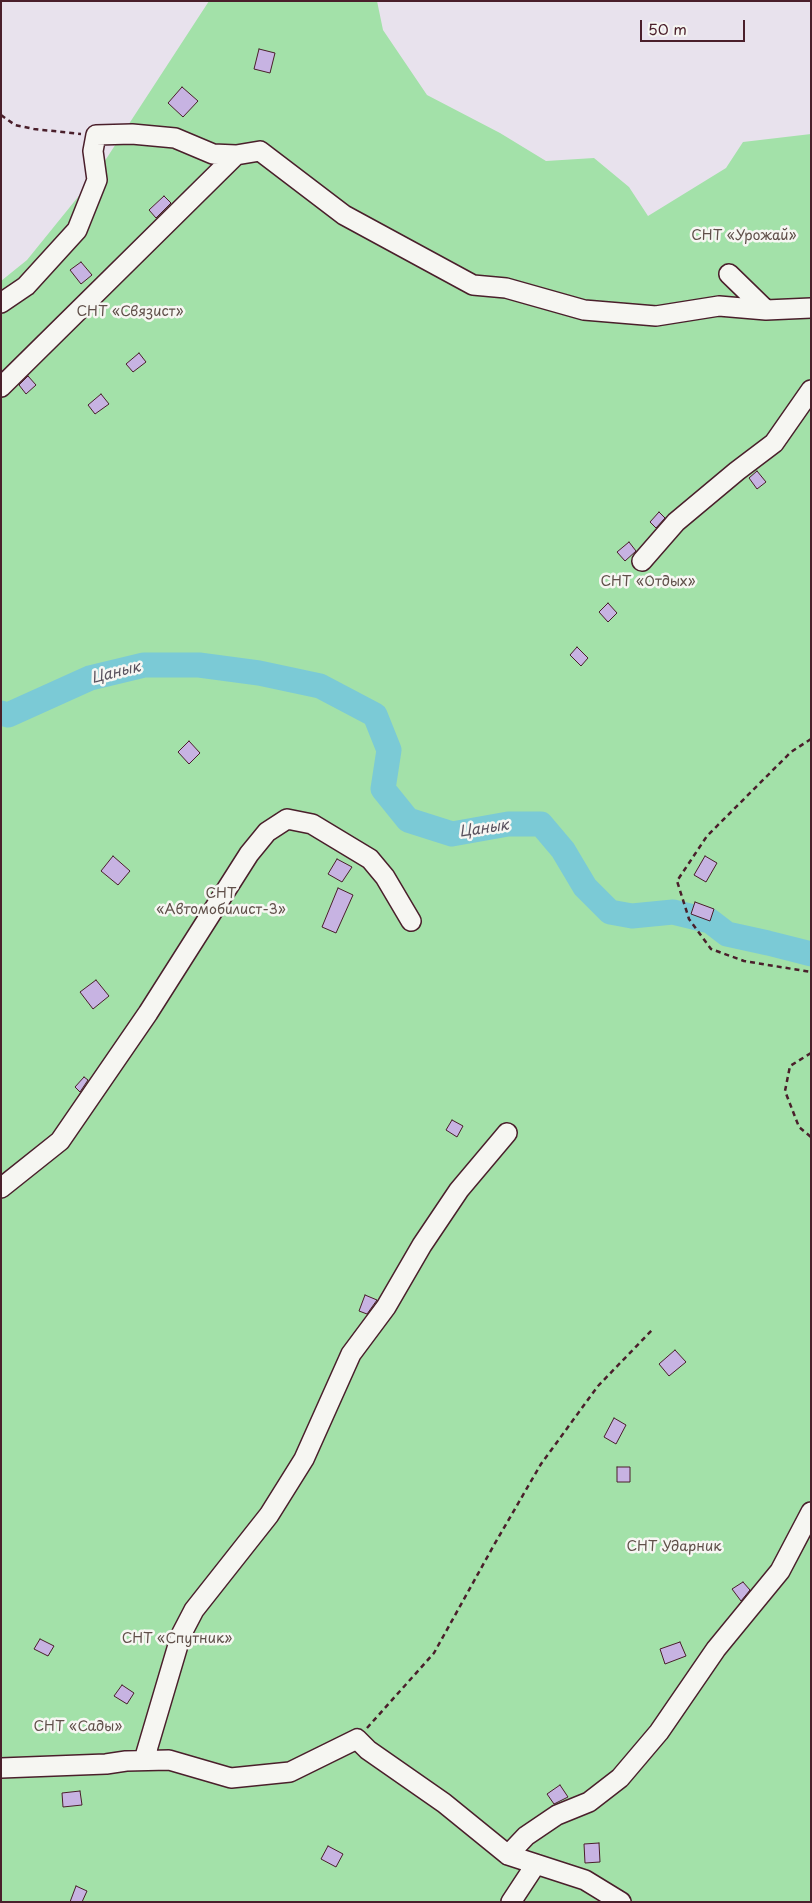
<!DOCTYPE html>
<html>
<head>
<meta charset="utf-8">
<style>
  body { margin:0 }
  #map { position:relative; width:812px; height:1903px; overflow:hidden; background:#e8e2ed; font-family:"Playpen Sans",sans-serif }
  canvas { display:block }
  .frame { position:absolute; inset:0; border:2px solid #4a1f2b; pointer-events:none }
  .scale { position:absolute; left:640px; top:20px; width:105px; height:22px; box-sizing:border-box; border:2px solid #4a1f2b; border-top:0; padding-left:6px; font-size:15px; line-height:18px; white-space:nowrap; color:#4a1f2b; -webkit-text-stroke:4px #f6f6f2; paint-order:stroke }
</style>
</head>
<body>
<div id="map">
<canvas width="812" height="1903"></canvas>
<div class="frame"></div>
<div class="scale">50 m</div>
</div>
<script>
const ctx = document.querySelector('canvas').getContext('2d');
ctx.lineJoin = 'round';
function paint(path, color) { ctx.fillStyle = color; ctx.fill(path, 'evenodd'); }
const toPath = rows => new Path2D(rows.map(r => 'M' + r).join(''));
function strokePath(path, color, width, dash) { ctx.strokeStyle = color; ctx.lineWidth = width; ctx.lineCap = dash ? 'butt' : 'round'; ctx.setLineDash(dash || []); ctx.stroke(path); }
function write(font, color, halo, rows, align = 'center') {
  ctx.font = font + ' "Playpen Sans",sans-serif'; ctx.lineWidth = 5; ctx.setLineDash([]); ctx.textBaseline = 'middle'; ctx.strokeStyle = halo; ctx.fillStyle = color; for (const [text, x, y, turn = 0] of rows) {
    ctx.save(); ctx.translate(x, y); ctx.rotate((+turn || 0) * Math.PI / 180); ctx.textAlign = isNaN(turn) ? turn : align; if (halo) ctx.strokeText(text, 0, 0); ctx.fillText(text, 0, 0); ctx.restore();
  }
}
const green = toPath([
  [209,1,377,1,383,30,427,95,500,133,546,161,594,158,629,187,648,216,726,168,743,142,811,134,811,1902,1,1902,1,281,27,260,95,176]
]);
const river = toPath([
  [1,713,8,715,90,678,144,665,199,665,259,673,320,686,375,715,389,750,383,789,408,820,452,834,508,824,541,824,563,850,585,887,610,912,632,916,673,912,710,921,727,934,768,943,811,954]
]);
const building = toPath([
  [259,49,275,53,270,73,254,69,259,49],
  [182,87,198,101,183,117,168,103,182,87],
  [164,196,171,203,156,218,149,210,164,196],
  [81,262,92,275,81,284,70,270,81,262],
  [139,353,146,362,133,372,126,364,139,353],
  [28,376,36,385,26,394,19,385,28,376],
  [101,394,109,404,95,414,88,405,101,394],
  [757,471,766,482,757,489,749,478,757,471],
  [659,512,665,518,656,528,650,522,659,512],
  [629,542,636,551,625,561,617,552,629,542],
  [608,603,617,613,608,622,599,612,608,603],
  [577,647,588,658,581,666,570,655,577,647],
  [189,741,200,753,189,764,178,752,189,741],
  [113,856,130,871,118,885,101,871,113,856],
  [705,856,717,863,706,882,694,875,705,856],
  [337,859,352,867,342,882,328,874,337,859],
  [338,888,353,895,336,933,322,927,338,888],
  [695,902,714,909,710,921,691,914,695,902],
  [96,980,109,996,93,1009,80,992,96,980],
  [84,1077,88,1080,80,1092,75,1087,84,1077],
  [452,1120,463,1126,457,1137,446,1130,452,1120],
  [365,1295,377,1300,367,1314,359,1311,365,1295],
  [675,1350,686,1362,669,1376,659,1364,675,1350],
  [614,1418,626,1425,616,1444,604,1437,614,1418],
  [617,1467,630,1467,630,1482,617,1482,617,1467],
  [743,1582,750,1590,741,1601,732,1589,743,1582],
  [40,1639,54,1646,48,1656,34,1649,40,1639],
  [680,1642,686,1656,665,1664,660,1649,680,1642],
  [122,1685,134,1693,127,1704,114,1696,122,1685],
  [560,1785,568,1797,554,1804,547,1794,560,1785],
  [80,1791,82,1805,63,1807,62,1793,80,1791],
  [599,1843,600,1862,585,1863,584,1844,599,1843],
  [328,1846,343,1854,336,1867,321,1859,328,1846],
  [76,1886,87,1891,82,1902,70,1902,76,1886]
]);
const path = toPath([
  [1,115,15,125,34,129,81,134],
  [811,739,791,752,707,836,677,881,689,919,711,949,744,961,811,972],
  [811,1053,790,1066,785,1091,799,1127,811,1137],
  [367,1728,434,1653,494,1545,541,1464,598,1386,653,1329]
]);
const minor = toPath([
  [729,274,766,310,811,308],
  [1,303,26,286,77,230,97,180,93,151,96,135,132,134,175,138,213,154,236,155,260,151,344,215,473,285,506,288,584,310,656,316,719,306,766,310],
  [1,387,236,155],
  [642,561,676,522,737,471,774,443,811,390],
  [1,1188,60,1141,148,1013,249,854,267,832,287,819,312,824,370,859,385,877,411,921],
  [144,1760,181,1635,194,1610,269,1515,304,1459,351,1354,386,1307,422,1245,459,1190,507,1133],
  [1,1768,106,1764,126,1761,169,1760,231,1778,290,1772,357,1739,368,1750,444,1803,508,1855,585,1880,621,1902],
  [508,1855,526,1836,557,1815,589,1802,620,1778,659,1732,716,1649,780,1571,811,1512],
  [511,1902,536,1864]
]);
const parkNames = [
  ["СНТ «Урожай»",744,236],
  ["СНТ «Связист»",130,312],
  ["СНТ «Отдых»",648,582],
  ["СНТ",221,894],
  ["«Автомобилист-3»",221,910],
  ["СНТ Ударник",674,1547],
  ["СНТ «Спутник»",177,1639],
  ["СНТ «Сады»",78,1727]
];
const waterNames = [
  ["Цанык",116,673,-14],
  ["Цанык",484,829,-8]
];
paint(green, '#a3e1a9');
strokePath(river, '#7bcad6', 25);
paint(building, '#c7b3e2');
strokePath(building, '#4a1f2b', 1);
strokePath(minor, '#4a1f2b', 22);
strokePath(path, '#4a1f2b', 2.5, [5, 4]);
strokePath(minor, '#f6f6f2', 19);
write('14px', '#60504a', '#f6f6f2', parkNames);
write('italic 15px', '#59525e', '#f6f6f2', waterNames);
</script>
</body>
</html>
